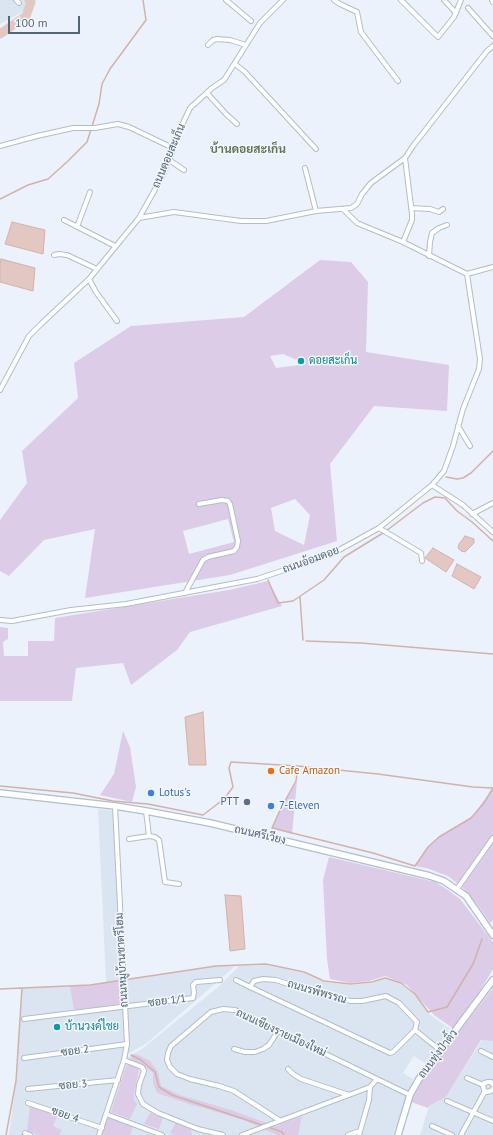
<!DOCTYPE html>
<html>
<head>
<meta charset="utf-8">
<style>
  body { margin:0 }
  #map { position:relative; width:493px; height:1135px; overflow:hidden; background:#ecf2fb; font-family:"PT Sans",sans-serif }
  canvas { display:block }
  .scale { position:absolute; left:8px; top:16px; width:72px; height:18px; box-sizing:border-box; border:2px solid #516773; border-top:0; padding-left:5px; font-size:12px; line-height:14px; white-space:nowrap; color:#516773; -webkit-text-stroke:3px #f3f7fd; paint-order:stroke }
</style>
</head>
<body>
<div id="map">
<canvas width="493" height="1135"></canvas>
<div class="scale">100 m</div>
</div>
<script>
const ctx = document.querySelector('canvas').getContext('2d');
ctx.lineJoin = 'round';
function paint(path, color) { ctx.fillStyle = color; ctx.fill(path, 'evenodd'); }
const toPath = rows => new Path2D(rows.map(r => 'M' + r).join(''));
function strokePath(path, color, width, dash) { ctx.strokeStyle = color; ctx.lineWidth = width; ctx.lineCap = dash ? 'butt' : 'round'; ctx.setLineDash(dash || []); ctx.stroke(path); }
function write(font, color, halo, rows, align = 'center') {
  ctx.font = font + ' "PT Sans",Sarabun,sans-serif'; ctx.lineWidth = 3; ctx.setLineDash([]); ctx.textBaseline = 'middle'; ctx.strokeStyle = halo; ctx.fillStyle = color; for (const [text, x, y, turn = 0] of rows) {
    ctx.save(); ctx.translate(x, y); ctx.rotate((+turn || 0) * Math.PI / 180); ctx.textAlign = isNaN(turn) ? turn : align; if (halo) ctx.strokeText(text, 0, 0); ctx.fillText(text, 0, 0); ctx.restore();
  }
}
const residential = toPath([
  [0,0,26,0,29,8,0,24],
  [98,809,116,811,123,980,216,966,233,965,233,968,147,1043,128,1054,128,1057,142,1049,218,987,239,966,266,965,304,973,324,982,350,985,373,983,385,979,401,984,415,995,428,1013,450,1029,425,1063,414,1056,403,1073,413,1079,393,1135,9,1135,16,1081,22,988,90,985,106,982],
  [482,1040,493,1041,493,1135,420,1135,429,1106,446,1097]
]);
const green = toPath([
  [320,260,351,262,368,282,366,352,449,365,447,411,374,406,330,464,337,541,230,575,85,598,95,529,44,540,9,576,0,571,0,520,27,483,22,451,78,398,74,363,131,326,244,317],
  [283,354,307,364,276,368,270,356],
  [295,499,310,515,304,545,275,531,271,508],
  [228,519,234,542,189,554,183,531],
  [268,581,282,606,190,632,177,650,131,685,123,663,76,668,72,701,0,701,0,627,8,628,8,639,3,642,4,656,28,656,28,641,54,641,55,618,229,590],
  [123,731,130,747,136,787,132,802,100,795,114,774],
  [297,781,292,834,272,828,281,807],
  [493,788,493,834,458,884,448,876,426,868,415,866,428,847,439,837,471,818],
  [493,843,493,920,490,923,479,907,462,887],
  [329,857,435,882,448,890,460,899,493,942,493,969,468,1011,454,1029,434,1015,407,985,385,976,369,981,350,983,330,979,327,959,323,880],
  [121,980,122,1004,121,1006,74,1010,70,986,90,985],
  [493,988,493,1041,481,1040,446,1097,429,1106,428,1108,411,1102,425,1076],
  [133,1054,138,1055,150,1061,158,1072,161,1086,180,1095,231,1110,275,1126,302,1116,298,1135,277,1135,246,1121,204,1108,192,1105,157,1093,153,1083,153,1073,145,1067,130,1060],
  [128,1065,137,1067,139,1069,134,1093,134,1100,137,1104,130,1119,111,1112,126,1066],
  [30,1105,57,1116,53,1126,61,1130,60,1135,39,1135,27,1131],
  [150,1113,163,1117,159,1129,144,1124],
  [107,1116,133,1126,130,1135,100,1135],
  [176,1122,191,1129,192,1135,175,1135,170,1133]
]);
const water = toPath([
  [12,222,45,230,43,254,5,244,12,222],
  [1,259,35,268,33,291,0,282,0,264,1,259],
  [465,536,474,539,474,543,465,552,461,551,458,548,459,544,465,536],
  [433,548,454,560,446,572,425,558,433,548],
  [457,564,481,577,474,589,452,576,457,564],
  [203,712,206,765,189,765,185,717,203,712],
  [225,895,241,896,245,949,230,951,225,895]
]);
const stream = toPath([
  [0,199,28,185,48,179,68,161,87,142,99,104,102,84,110,69,146,20,143,0],
  [446,477,457,479,463,478,471,473,493,451],
  [386,531,423,503,435,497,445,498,457,511,472,522,493,541],
  [268,580,278,603,293,601,324,580,344,557,383,533],
  [300,597,303,640],
  [306,641,361,643,493,654],
  [0,786,73,793,113,801,148,804,203,815,224,799,233,787,229,768,231,762,298,766],
  [493,788,473,787,378,774,298,766,296,781,281,808,272,828,373,853,415,866,428,847,439,837,471,818,484,803,493,788],
  [22,988,90,985,216,966,266,964,304,972,324,981,350,984,372,982,385,978,401,983,415,994,428,1012,447,1007,473,964,482,939],
  [0,989,22,988,16,1081,6,1135],
  [131,1055,141,1060,155,1072,159,1087,172,1095,265,1126],
  [268,1127,282,1132,284,1135]
]);
const river = toPath([
  [0,34,26,16,31,2,29,0]
]);
const street = toPath([
  [16,0,19,3],
  [226,0,251,21],
  [334,0,340,4,357,12,361,32,398,81],
  [401,0,438,37,454,17,461,0],
  [444,0,456,13],
  [492,0,493,2],
  [468,8,493,36],
  [208,45,213,40,217,39,230,40,246,45],
  [235,64,245,72,316,149],
  [207,93,226,114,237,124],
  [0,146,37,136,73,128,95,128,118,124,129,127,173,148],
  [169,160,184,170],
  [305,168,316,211],
  [411,208,430,209,439,212,443,209],
  [343,209,357,223,403,242,467,274],
  [139,218,174,212,241,221,266,221,316,211,351,208,357,204,362,194,371,183,405,158,413,146,487,51,493,46],
  [64,220,115,246],
  [77,227,90,192],
  [403,242,412,220,412,214,405,158],
  [54,255,59,254,67,255,97,269],
  [429,256,430,242,432,233,439,228,447,225],
  [467,274,493,267],
  [89,279,96,292,117,321],
  [0,390,29,336,41,324,89,279,139,218,162,177,172,153,174,142,190,108,212,88,224,80,260,23,283,0],
  [458,426,470,446],
  [432,485,463,505,493,532],
  [472,514,493,503],
  [379,528,421,553,422,561],
  [185,593,203,560,208,557,234,551,237,547,238,541,230,504,228,501,222,500,199,504],
  [0,620,12,621,71,610,126,604,257,579,330,555,379,528,432,485,444,471,453,446,463,409,479,369,480,359,467,274],
  [146,811,149,836],
  [129,839,149,836,155,837,159,840,165,882,179,884],
  [457,889,493,838],
  [236,980,250,987,390,1053,393,1052,415,1030,417,1022,399,1003,386,996,362,1001,351,1001,319,994,276,980,263,979,254,981,250,987],
  [24,1019,193,998,194,993,193,985,196,982,220,980],
  [415,1030,441,1051],
  [234,1049,245,1052,255,1052,263,1049,269,1045,278,1031],
  [481,1051,493,1057],
  [24,1058,127,1044],
  [124,1060,142,1067,144,1071,139,1085,138,1094,143,1104,158,1113,198,1129,223,1135],
  [288,1069,293,1074,301,1079,349,1095],
  [467,1078,483,1085],
  [493,1085,491,1082,488,1082,484,1083,483,1086,484,1090,487,1092,491,1091,493,1089],
  [28,1089,118,1080],
  [447,1101,493,1121],
  [28,1103,102,1128],
  [106,1114,162,1135],
  [279,1120,234,1091,219,1086,190,1079,177,1074,170,1067,167,1060,168,1053,171,1046,211,1012,223,1009,235,1010,410,1095],
  [432,1126,452,1135],
  [25,1133,30,1135],
  [99,1135,124,1060,127,1044,115,806],
  [242,1135,370,1087,377,1079],
  [348,1135,360,1131],
  [359,1135,369,1100,370,1087],
  [461,1135,485,1091]
]);
const secondary = toPath([
  [0,793,115,806,146,811,210,823,430,876,444,881,466,896,493,935],
  [398,1135,410,1095,419,1079,493,980]
]);
const markers = [
  [301,361,4,"#0f9aa8"],
  [271,771,4,"#e8710a"],
  [151,793,4,"#3f7fe0"],
  [247,802,4,"#5c6f8a"],
  [271,806,4,"#3f7fe0"],
  [57,1027,4,"#0f9aa8"]
];
const streetNames = [
  ["ถนนดอยสะเก็น",169,156,-67],
  ["ถนนอ้อมดอย",311,560,-20],
  ["ถนนศรีเวียง",260,835,13],
  ["ถนนหมู่บ้านชาตรีโฮม",122,960,-93],
  ["ถนนรพีพรรณ",317,992,16],
  ["ซอย 1/1",167,1001,-7],
  ["ถนนเชียงรายเมืองใหม่",281,1033,25],
  ["ซอย 2",75,1051,-8],
  ["ถนนทุ่งป่าติ้ว",438,1054,-53],
  ["ซอย 3",73,1085,-5],
  ["ซอย 4",65,1115,19]
];
const cultureNames = [
  ["ดอยสะเก็น",309,361],
  ["บ้านวงค์ไชย",65,1027]
];
const foodNames = [
  ["Cafe Amazon",279,771]
];
const shopNames = [
  ["Lotus's",159,793],
  ["7-Eleven",279,806]
];
const serviceNames = [
  ["PTT",239,802]
];
const neighbourhoodNames = [
  ["บ้านดอยสะเก็น",248,150]
];
paint(residential, '#dbe5f1');
paint(green, '#dccce7');
paint(water, '#e2c7c2');
strokePath(water, '#d3b1aa', 1);
strokePath(stream, '#d3b1aa', 1.5);
strokePath(river, '#e2c7c2', 9);
strokePath(street, '#b0bec9', 6);
strokePath(secondary, '#afbfcc', 8);
strokePath(street, '#fff', 4);
strokePath(secondary, '#fff', 5.5);
for (const [x, y, r, color] of markers) { const dot = new Path2D(); dot.arc(x, y, r, 0, 2 * Math.PI); ctx.fillStyle = color; ctx.fill(dot); strokePath(dot, '#f3f7fd', 1.5); }
write('11px', '#516773', '#f3f7fd', streetNames);
write('11px', '#0d838f', '#f3f7fd', cultureNames, 'left');
write('11px', '#c56008', '#f3f7fd', foodNames, 'left');
write('11px', '#366cbe', '#f3f7fd', shopNames, 'left');
write('11px', '#4e5e75', '#f3f7fd', serviceNames, 'right');
write('bold 12px', '#607458', '#f3f7fd', neighbourhoodNames);
</script>
</body>
</html>
